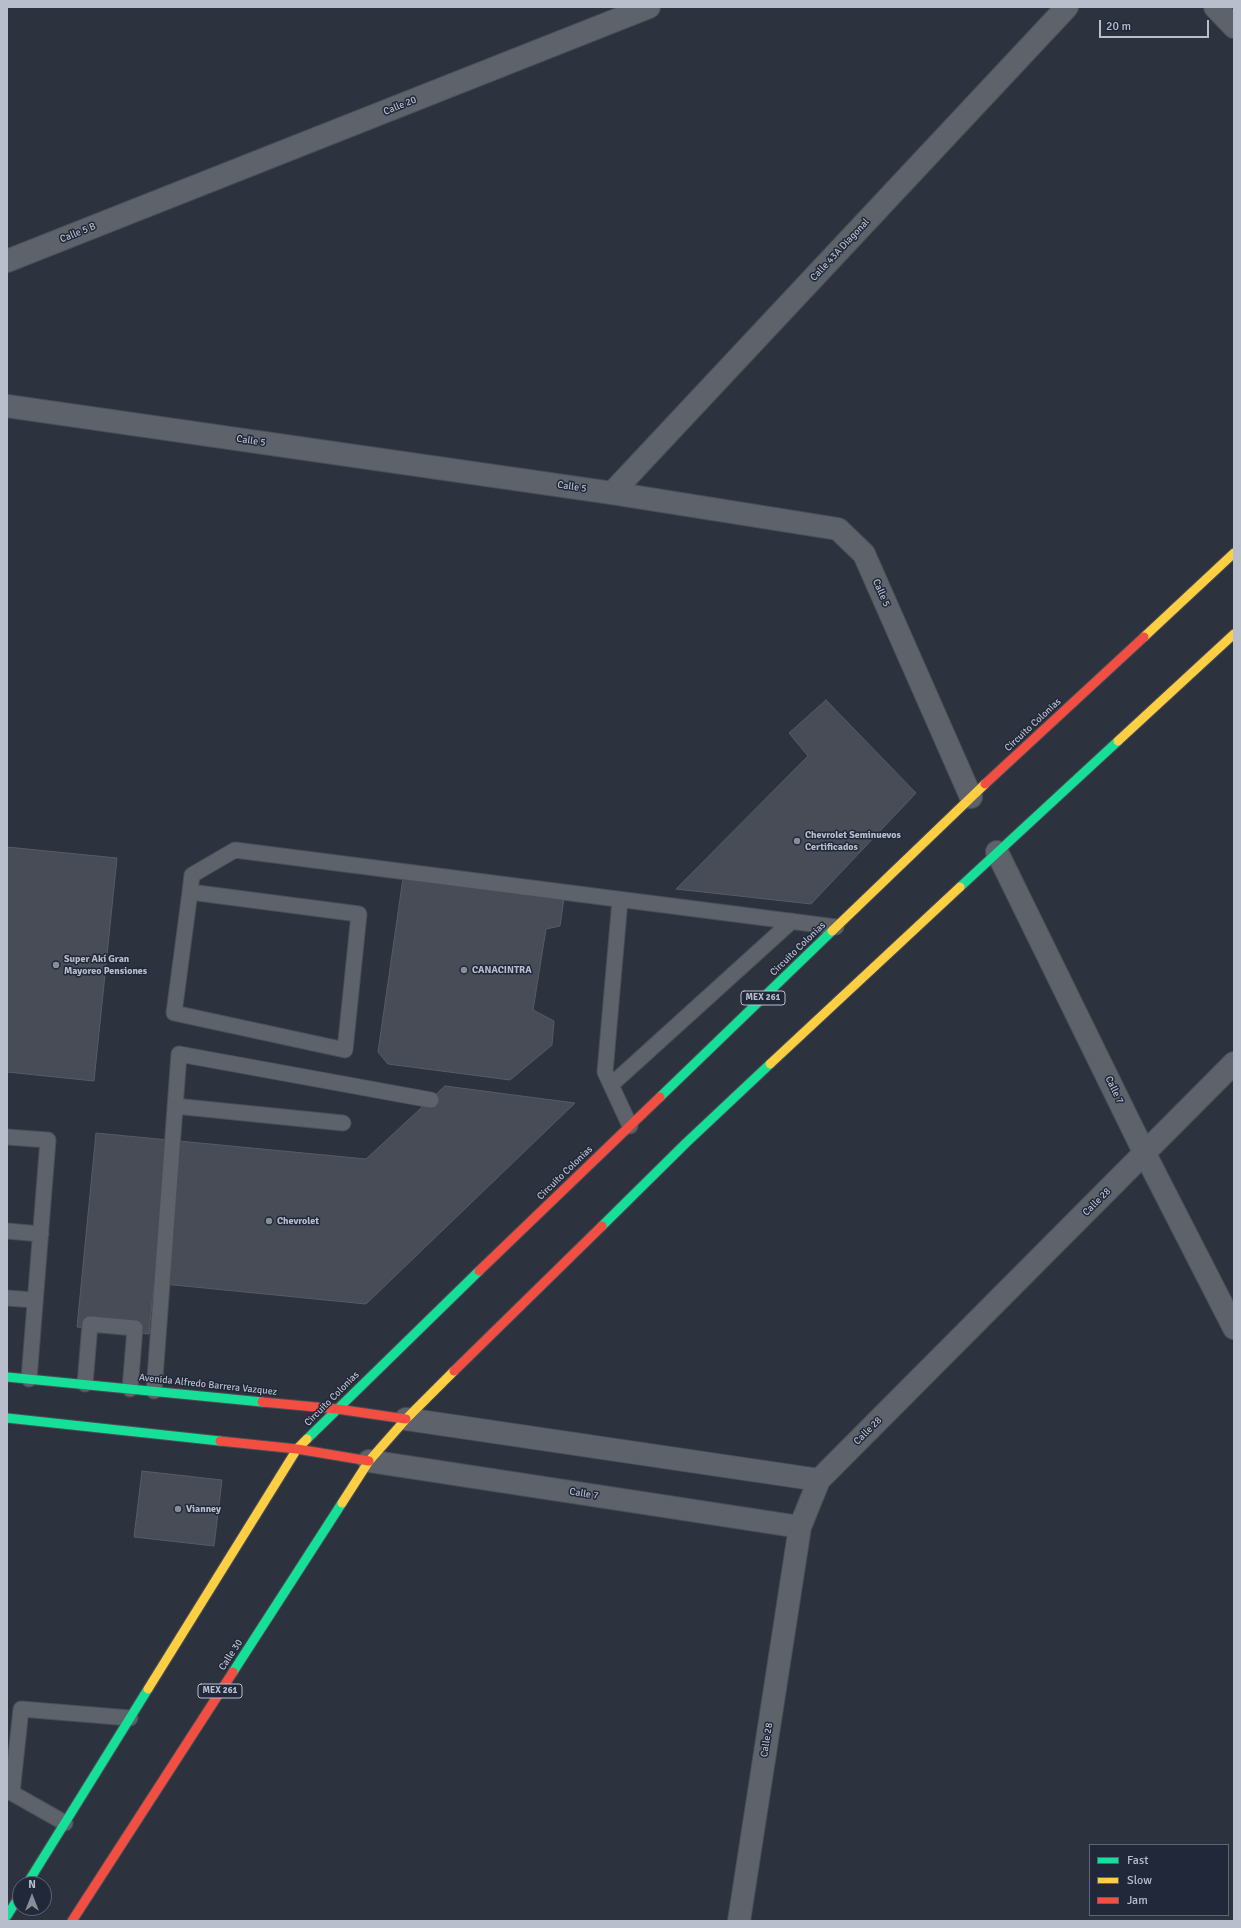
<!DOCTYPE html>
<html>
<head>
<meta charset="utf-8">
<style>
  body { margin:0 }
  #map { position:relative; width:1241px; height:1928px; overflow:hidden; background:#2d333e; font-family:Signika,sans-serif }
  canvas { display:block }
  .frame { position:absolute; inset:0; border:8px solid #b9becd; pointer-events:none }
  .legend { position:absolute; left:1089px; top:1844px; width:140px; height:72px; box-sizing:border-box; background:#202839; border:1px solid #5d6474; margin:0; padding:5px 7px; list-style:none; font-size:12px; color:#b9becd }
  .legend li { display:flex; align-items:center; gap:8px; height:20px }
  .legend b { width:20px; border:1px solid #5d6474 }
  .north { position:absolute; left:12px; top:1876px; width:40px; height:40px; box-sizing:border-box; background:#202839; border:1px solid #5d6474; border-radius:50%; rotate:0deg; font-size:11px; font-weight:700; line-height:16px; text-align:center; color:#b9becd }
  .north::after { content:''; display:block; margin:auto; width:14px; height:18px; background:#888d9b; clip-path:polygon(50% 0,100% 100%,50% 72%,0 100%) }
  .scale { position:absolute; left:1099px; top:20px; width:110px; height:18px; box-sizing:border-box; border:2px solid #b9becd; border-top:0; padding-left:5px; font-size:12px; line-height:14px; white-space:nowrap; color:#b9becd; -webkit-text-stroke:3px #202839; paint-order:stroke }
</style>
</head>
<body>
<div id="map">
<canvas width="1241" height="1928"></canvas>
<div class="frame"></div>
<ul class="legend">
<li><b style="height:5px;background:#16e098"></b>Fast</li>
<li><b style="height:5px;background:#ffcf43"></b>Slow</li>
<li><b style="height:5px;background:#f24e42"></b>Jam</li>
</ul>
<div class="north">N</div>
<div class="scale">20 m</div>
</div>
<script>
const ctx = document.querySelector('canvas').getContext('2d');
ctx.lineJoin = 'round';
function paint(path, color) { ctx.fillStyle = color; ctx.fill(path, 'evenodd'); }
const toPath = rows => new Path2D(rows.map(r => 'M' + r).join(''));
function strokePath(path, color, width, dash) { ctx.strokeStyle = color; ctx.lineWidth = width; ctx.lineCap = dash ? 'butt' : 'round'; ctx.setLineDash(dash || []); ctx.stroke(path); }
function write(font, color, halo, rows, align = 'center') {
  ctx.font = font + ' Signika,sans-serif'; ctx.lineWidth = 3; ctx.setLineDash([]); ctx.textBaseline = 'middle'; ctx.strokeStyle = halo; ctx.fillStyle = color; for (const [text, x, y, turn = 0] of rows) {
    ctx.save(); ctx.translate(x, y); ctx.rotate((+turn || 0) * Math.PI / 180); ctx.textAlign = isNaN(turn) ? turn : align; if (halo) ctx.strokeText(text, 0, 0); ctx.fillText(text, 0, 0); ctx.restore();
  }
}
const building = toPath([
  [826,700,916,793,811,904,676,889,808,756,789,733,826,700],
  [7,847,117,858,94,1081,7,1072,7,847],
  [403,878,564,898,560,926,546,929,533,1010,554,1021,552,1045,510,1080,388,1064,378,1052,403,878],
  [445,1086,575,1103,366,1304,154,1283,149,1334,77,1327,96,1133,366,1159,445,1086],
  [142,1471,222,1480,214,1546,134,1537,142,1471]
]);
const lane = toPath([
  [190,892,359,914,345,1050,174,1013,190,892,192,875,235,850,836,927],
  [620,900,605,1072,630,1126],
  [611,1085,792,921],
  [175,1106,343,1123],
  [7,1137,48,1140,29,1379],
  [7,1231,41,1234],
  [7,1298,35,1300],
  [85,1384,90,1324,135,1328,130,1389],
  [154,1391,179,1054,431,1100],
  [65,1823,12,1793,21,1709,130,1718]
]);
const street = toPath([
  [1215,7,1234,27],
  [7,261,649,7],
  [7,406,612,493,838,529,864,554,971,797],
  [612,493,1067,7],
  [997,852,1145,1154,1234,1328],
  [406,1419,819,1480],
  [369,1461,800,1527],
  [739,1921,800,1527,819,1480,1234,1063]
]);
const fast = toPath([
  [960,887,1118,741],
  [660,1097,832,931],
  [602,1226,686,1143,770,1064],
  [7,1377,262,1402],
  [7,1418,220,1441],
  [307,1439,479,1271],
  [233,1672,342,1503],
  [27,1884,148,1689],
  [7,1916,20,1895]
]);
const slow = toPath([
  [1144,637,1234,553],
  [1118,741,1234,634],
  [832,931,985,784],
  [770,1064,960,887],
  [342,1503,369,1461,406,1419,454,1371],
  [148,1689,297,1449,307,1439]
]);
const jam = toPath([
  [985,784,1144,637],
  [479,1271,660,1097],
  [454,1371,602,1226],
  [262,1402,337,1409,406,1419],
  [220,1441,297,1449,369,1461],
  [72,1921,233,1672]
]);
const markers = [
  [797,841,4,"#888d9b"],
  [56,965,4,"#888d9b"],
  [464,970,4,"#888d9b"],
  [269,1221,4,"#888d9b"],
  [178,1509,4,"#888d9b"]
];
const shields = [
  [763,998,44],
  [220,1691,44]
];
const shieldNames = [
  ["MEX 261",763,998],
  ["MEX 261",220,1691]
];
const streetNames = [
  ["Calle 20",400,106,-22],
  ["Calle 5 B",78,233,-22],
  ["Calle 43A Diagonal",840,250,-47],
  ["Calle 5",251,441,8],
  ["Calle 5",572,487,8],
  ["Calle 5",881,593,66],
  ["Circuito Colonias",1033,725,-43],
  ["Circuito Colonias",798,949,-44],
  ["Calle 7",1114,1090,64],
  ["Circuito Colonias",565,1173,-44],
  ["Calle 28",1097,1202,-45],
  ["Avenida Alfredo Barrera Vazquez",208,1385,6],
  ["Circuito Colonias",332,1399,-45],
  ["Calle 28",868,1431,-45],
  ["Calle 7",584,1494,9],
  ["Calle 30",231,1655,-57],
  ["Calle 28",767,1740,-81]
];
const poiNames = [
  ["Chevrolet Seminuevos",805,835],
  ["Certificados",805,847],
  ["Super Akí Gran",64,959],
  ["Mayoreo Pensiones",64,971],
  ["CANACINTRA",472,970],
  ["Chevrolet",277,1221],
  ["Vianney",186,1509]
];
paint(building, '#474c56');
strokePath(building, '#565b65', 1);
strokePath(lane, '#4a4e57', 17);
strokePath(street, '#4a4e57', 24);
strokePath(fast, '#4a4e57', 11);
strokePath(slow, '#4a4e57', 11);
strokePath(jam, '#4a4e57', 11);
strokePath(lane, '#5e626a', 15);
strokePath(street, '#5e626a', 22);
strokePath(fast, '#16e098', 9);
strokePath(slow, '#ffcf43', 9);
strokePath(jam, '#f24e42', 9);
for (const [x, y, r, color] of markers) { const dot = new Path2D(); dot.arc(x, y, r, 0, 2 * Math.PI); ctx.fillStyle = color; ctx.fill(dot); strokePath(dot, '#202839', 1.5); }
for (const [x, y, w] of shields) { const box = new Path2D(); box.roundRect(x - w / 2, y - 7, w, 14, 3); ctx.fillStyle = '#202839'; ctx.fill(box); strokePath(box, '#b9becd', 1); }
write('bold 9px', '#b9becd', null, shieldNames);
write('10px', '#b9becd', '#202839', streetNames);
write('bold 10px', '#b9becd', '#202839', poiNames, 'left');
</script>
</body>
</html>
